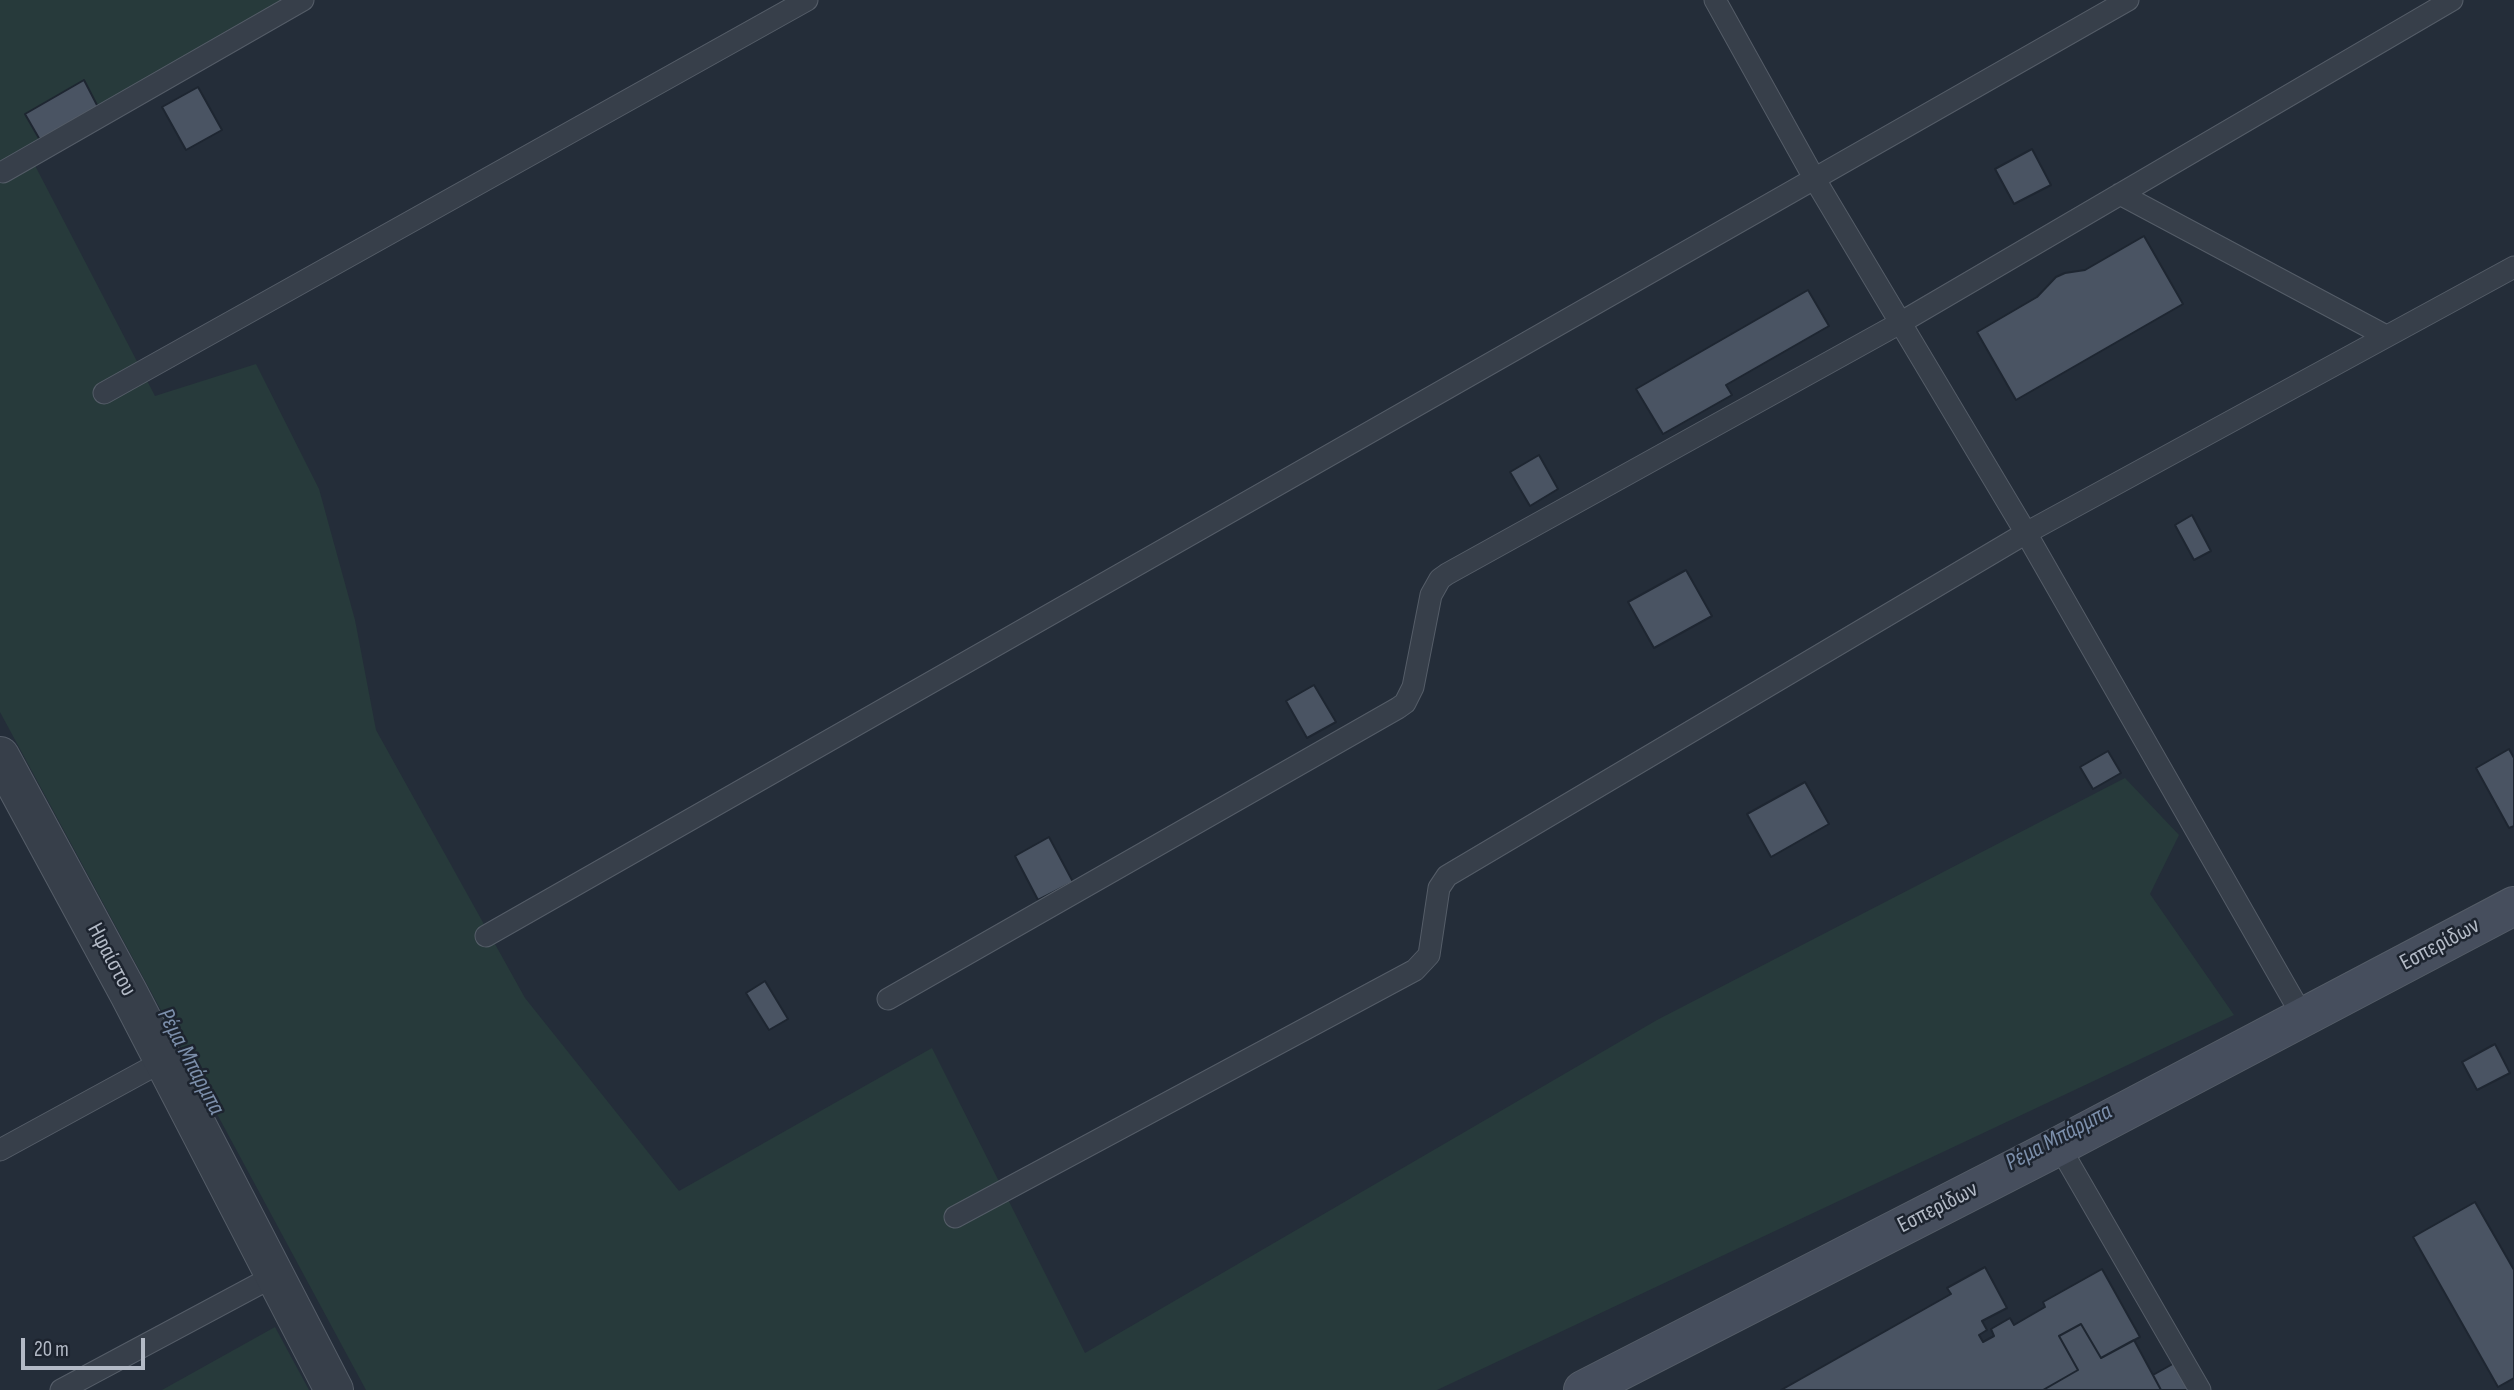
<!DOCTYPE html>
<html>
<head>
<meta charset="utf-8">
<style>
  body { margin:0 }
  #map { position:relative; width:2514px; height:1390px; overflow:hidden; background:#242d39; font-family:"Sofia Sans Condensed",sans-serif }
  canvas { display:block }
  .scale { position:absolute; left:21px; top:1338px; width:124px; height:32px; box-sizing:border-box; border:4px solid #b3bac6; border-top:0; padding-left:9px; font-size:21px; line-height:24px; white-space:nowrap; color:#b3bac6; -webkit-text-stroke:5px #1d242f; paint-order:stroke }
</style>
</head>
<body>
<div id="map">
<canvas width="2514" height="1390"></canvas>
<div class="scale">20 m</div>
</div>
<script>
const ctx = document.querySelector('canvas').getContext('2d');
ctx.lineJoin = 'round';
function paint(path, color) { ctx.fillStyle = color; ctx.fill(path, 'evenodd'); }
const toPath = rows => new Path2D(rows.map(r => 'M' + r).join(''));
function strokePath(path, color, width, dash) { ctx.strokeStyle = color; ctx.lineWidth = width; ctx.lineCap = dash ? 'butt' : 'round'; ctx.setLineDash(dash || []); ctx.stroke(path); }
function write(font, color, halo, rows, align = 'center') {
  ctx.font = font + ' "Sofia Sans Condensed",sans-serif'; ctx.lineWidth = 5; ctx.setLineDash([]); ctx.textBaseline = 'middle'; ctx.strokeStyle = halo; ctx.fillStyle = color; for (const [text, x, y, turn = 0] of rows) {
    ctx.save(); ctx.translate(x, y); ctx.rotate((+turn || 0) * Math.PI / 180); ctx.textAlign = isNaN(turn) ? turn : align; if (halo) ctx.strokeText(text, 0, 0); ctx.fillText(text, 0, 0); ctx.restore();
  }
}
const green = toPath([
  [0,0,296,0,29,154,155,396,256,364,319,489,355,620,376,730,525,998,679,1191,932,1048,1085,1353,1657,1020,2125,778,2179,835,2150,894,2234,1015,1437,1390,366,1390,0,712],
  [275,1327,309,1390,162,1390]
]);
const building = toPath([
  [84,80,98,107,40,140,25,114,84,80],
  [198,87,222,130,186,150,162,107,198,87],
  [2032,149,2051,185,2014,204,1995,169,2032,149],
  [2144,236,2183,304,2016,400,1977,332,2037,297,2056,277,2065,273,2085,270,2144,236],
  [1808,290,1829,326,1726,385,1732,395,1663,434,1636,389,1808,290],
  [1539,455,1558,489,1530,506,1510,472,1539,455],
  [2192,515,2211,551,2194,560,2175,525,2192,515],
  [1686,570,1712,616,1654,648,1628,602,1686,570],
  [1314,685,1336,722,1307,738,1286,701,1314,685],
  [2509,749,2514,758,2514,826,2509,828,2476,768,2509,749],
  [2108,751,2121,773,2093,789,2080,767,2108,751],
  [1805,782,1829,824,1771,857,1747,814,1805,782],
  [1049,837,1073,882,1038,900,1015,856,1049,837],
  [765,981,788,1019,769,1030,746,993,765,981],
  [2495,1044,2510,1073,2477,1090,2462,1062,2495,1044],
  [2475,1202,2514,1270,2514,1378,2498,1387,2413,1237,2475,1202],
  [1985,1267,2007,1308,1982,1321,1987,1330,1979,1335,1983,1342,1994,1336,1991,1329,2010,1318,2014,1325,2045,1307,2043,1302,2102,1269,2140,1337,2101,1358,2081,1324,2059,1336,2078,1370,2043,1390,1781,1390,1951,1294,1947,1288,1985,1267],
  [2081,1324,2101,1358,2134,1340,2161,1390,2043,1390,2078,1370,2059,1336,2081,1324],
  [2178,1361,2194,1390,2161,1390,2153,1375,2178,1361]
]);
const lane = toPath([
  [3,172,303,0],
  [2120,194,2386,336],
  [104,393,807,0],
  [486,936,2128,0],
  [888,999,1398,708,1405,703,1413,687,1431,595,1440,579,1447,574,1900,323,2452,0],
  [2303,1017,2026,533,2514,267],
  [2059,1146,2200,1390],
  [0,1150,163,1061],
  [955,1217,1415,970,1429,955,1439,888,1447,876,2026,533,1814,178,1715,0],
  [61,1390,274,1276]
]);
const street = toPath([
  [0,756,129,994,334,1390]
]);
const secondary = toPath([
  [1583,1390,2059,1146,2514,906]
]);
const streetNames = [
  ["Εσπερίδων",2440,945,-28],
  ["Ηφαίστου",111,960,62],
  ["Εσπερίδων",1938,1208,-27]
];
const waterNames = [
  ["Ρέμα Μπάρμπα",190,1062,62],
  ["Ρέμα Μπάρμπα",2059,1138,-28]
];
paint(green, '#273a3b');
paint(building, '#4a5463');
strokePath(building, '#1e2631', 2);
strokePath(lane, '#555d68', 23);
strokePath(street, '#555d68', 40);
strokePath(secondary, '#555d68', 40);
strokePath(lane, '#373f4a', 21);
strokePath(street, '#373f4a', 38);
strokePath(secondary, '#464e5d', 38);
write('23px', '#b3bac6', '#1d242f', streetNames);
write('italic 24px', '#7c8fab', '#1d242f', waterNames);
</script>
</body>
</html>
